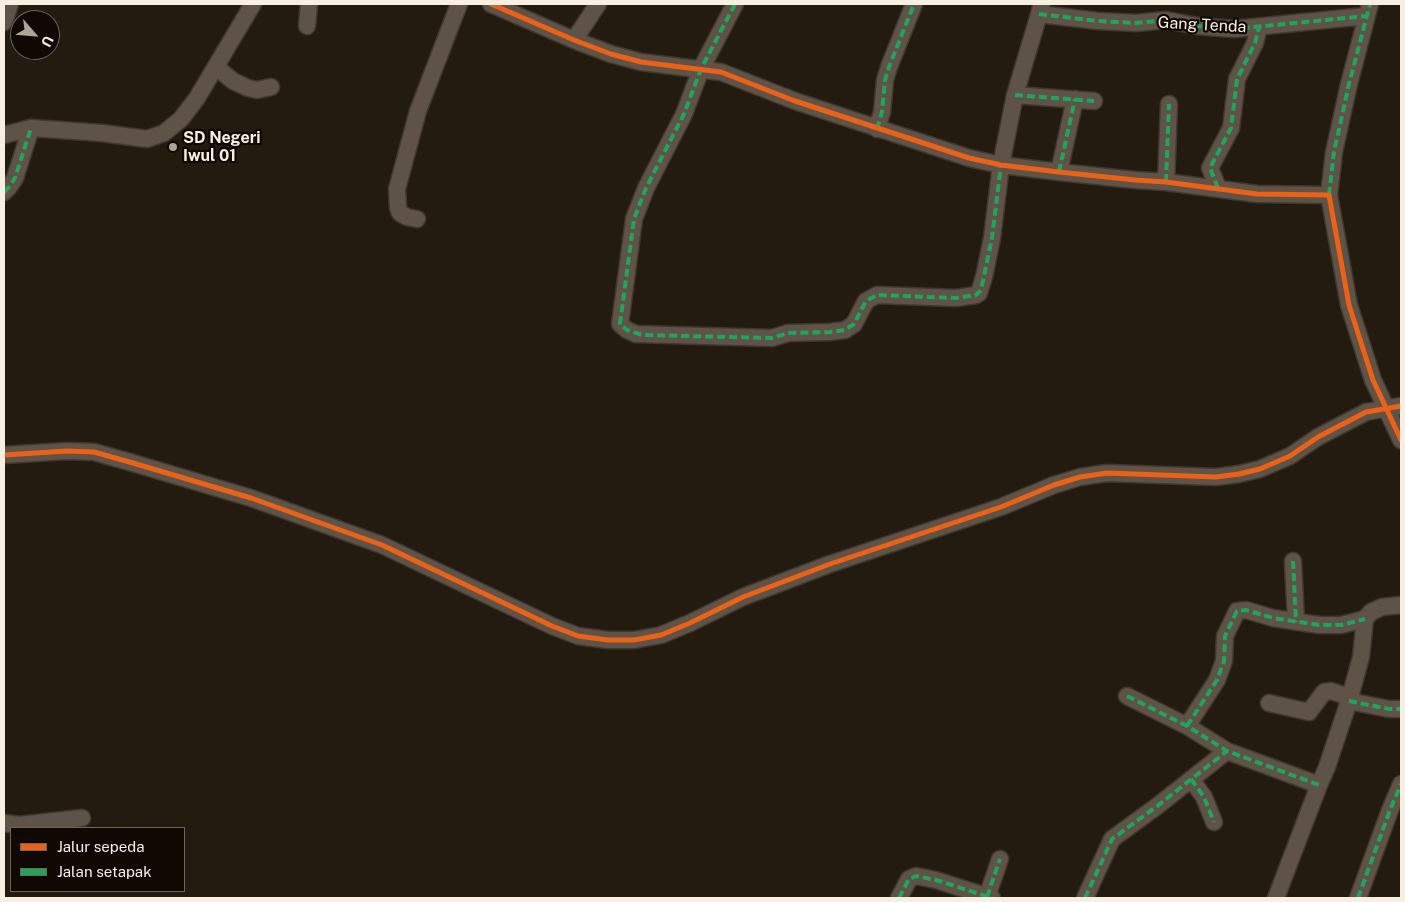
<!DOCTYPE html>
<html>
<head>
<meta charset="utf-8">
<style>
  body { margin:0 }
  #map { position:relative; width:1405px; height:902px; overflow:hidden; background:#231b10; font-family:"Public Sans",sans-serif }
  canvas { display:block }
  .frame { position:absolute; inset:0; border:5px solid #f9eee2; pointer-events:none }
  .legend { position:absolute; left:10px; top:827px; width:175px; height:65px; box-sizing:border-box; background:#0f0803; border:1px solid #6d645c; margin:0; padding:6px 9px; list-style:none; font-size:15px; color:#f9eee2 }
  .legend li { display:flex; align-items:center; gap:10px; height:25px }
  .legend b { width:25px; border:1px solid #6d645c }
  .north { position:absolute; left:10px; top:10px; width:50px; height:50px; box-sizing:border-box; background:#0f0803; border:1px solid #6d645c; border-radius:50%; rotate:117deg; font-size:14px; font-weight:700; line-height:20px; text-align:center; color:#f9eee2 }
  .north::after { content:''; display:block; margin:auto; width:18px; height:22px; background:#aea498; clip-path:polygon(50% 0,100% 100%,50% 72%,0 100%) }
</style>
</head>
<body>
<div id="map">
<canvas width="1405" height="902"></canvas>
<div class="frame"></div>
<ul class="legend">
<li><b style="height:6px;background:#ea6118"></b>Jalur sepeda</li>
<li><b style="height:6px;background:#20a55d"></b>Jalan setapak</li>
</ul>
<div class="north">U</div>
</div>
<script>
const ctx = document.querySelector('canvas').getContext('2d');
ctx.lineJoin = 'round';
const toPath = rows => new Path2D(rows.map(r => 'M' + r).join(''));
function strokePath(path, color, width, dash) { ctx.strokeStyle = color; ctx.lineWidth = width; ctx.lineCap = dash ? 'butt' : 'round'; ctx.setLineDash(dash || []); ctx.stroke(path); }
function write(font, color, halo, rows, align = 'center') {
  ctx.font = font + ' "Public Sans",sans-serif'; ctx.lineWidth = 4.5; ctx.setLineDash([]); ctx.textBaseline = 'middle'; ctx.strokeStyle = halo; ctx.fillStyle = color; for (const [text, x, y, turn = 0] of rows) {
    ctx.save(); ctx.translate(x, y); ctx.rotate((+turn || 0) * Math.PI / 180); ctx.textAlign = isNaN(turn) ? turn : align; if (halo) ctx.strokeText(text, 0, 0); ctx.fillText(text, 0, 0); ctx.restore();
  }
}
const minor = toPath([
  [491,4,574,40,611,54,641,62,721,72,795,101,969,158,1001,165,1059,172,1135,180,1166,182,1257,194,1329,195,1349,305,1373,380,1401,440],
  [735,4,701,69,684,114,646,188,634,219,620,324,627,330,636,334,772,338,788,333,830,332,845,330,854,324,866,301,877,295,956,298,976,295,979,293,984,277,992,238,1001,165,1015,95,1042,4],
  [1039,14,1098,21,1136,23,1166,20,1197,26,1234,29,1366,16],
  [4,22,10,4],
  [307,26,309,4],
  [574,40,598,4],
  [216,67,233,81,248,88,257,90,271,87],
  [1015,95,1094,101],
  [877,129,882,112,885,80,889,67,914,4],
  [4,135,31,128,102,133,147,139,164,133,181,119,197,98,253,4],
  [1059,172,1075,99],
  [1166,182,1169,104],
  [1218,188,1210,168,1231,128,1237,79,1255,43,1259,27],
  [4,192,9,187,15,178,31,128],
  [1329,195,1334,152,1349,84,1370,4],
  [417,219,407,217,400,213,398,208,397,189,418,111,459,4],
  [4,455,67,451,94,452,133,463,251,498,382,545,552,626,578,636,608,640,634,640,661,635,690,623,743,597,830,564,1001,507,1054,485,1080,477,1107,473,1216,477,1239,474,1260,469,1290,456,1318,437,1366,412,1401,406],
  [1293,561,1296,622],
  [1127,696,1187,726,1227,751,1319,785],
  [1349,701,1389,709,1401,709],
  [1269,703,1309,712,1324,692,1331,691,1349,697],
  [1187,726,1217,680,1224,661,1225,636,1237,611,1246,610,1273,618,1319,625,1341,625,1365,619],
  [1191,779,1204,797,1214,822],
  [4,823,19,825,82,818],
  [987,897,1000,859],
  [899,898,909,879,916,876,936,880,992,898],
  [1085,898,1112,839,1156,807,1227,751],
  [1276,898,1319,785,1327,767,1349,701,1361,657,1365,619,1371,612,1382,607,1401,605],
  [1358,898,1390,810,1401,784]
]);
const quiet = toPath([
  [735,4,701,69,684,114,646,188,634,219,620,324,627,330,642,335,730,337,772,338,788,333,830,332,845,330,854,324,866,301,877,295,956,298,976,295,981,290,992,238,1001,165,1005,165],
  [1039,14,1098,21,1136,23,1166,20,1197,26,1234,29,1366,16],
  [1015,95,1094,101],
  [877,129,882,112,885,80,889,67,914,4],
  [1059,172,1075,99],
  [1166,182,1169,104],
  [1218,188,1210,168,1231,128,1237,79,1255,43,1259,27],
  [4,192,9,187,15,178,31,128],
  [1329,195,1334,152,1349,84,1370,4],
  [1293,561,1296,622],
  [1127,696,1187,726,1227,751,1319,785],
  [1349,701,1389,709,1401,709],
  [1187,726,1217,680,1224,661,1225,636,1237,611,1246,610,1273,618,1319,625,1341,625,1365,619],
  [1191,779,1204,797,1214,822],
  [987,897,1000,859],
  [899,898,909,879,916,876,936,880,992,898],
  [1085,898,1112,839,1156,807,1227,751],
  [1358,898,1390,810,1401,784]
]);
const cycleway = toPath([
  [491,4,574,40,611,54,641,62,721,72,795,101,969,158,1001,165,1059,172,1135,180,1166,182,1257,194,1329,195,1349,305,1373,380,1401,440],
  [4,455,67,451,94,452,133,463,251,498,382,545,552,626,578,636,608,640,634,640,661,635,690,623,743,597,830,564,1001,507,1054,485,1080,477,1107,473,1216,477,1239,474,1260,469,1290,456,1318,437,1366,412,1401,406]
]);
const markers = [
  [173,147,5,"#aea498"]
];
const streetNames = [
  ["Gang Tenda",1202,25,3]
];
const poiNames = [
  ["SD Negeri",183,138],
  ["Iwul 01",183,156]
];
strokePath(minor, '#3f382f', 19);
strokePath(minor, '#5f5246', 16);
strokePath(quiet, '#20a55d', 4, [8, 4]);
strokePath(cycleway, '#ea6118', 5);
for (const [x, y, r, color] of markers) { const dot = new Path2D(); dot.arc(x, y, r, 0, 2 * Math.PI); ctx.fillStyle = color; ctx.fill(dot); strokePath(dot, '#0f0803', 2); }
write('16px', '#f9eee2', '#0f0803', streetNames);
write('bold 16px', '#f9eee2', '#0f0803', poiNames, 'left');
</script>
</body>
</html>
